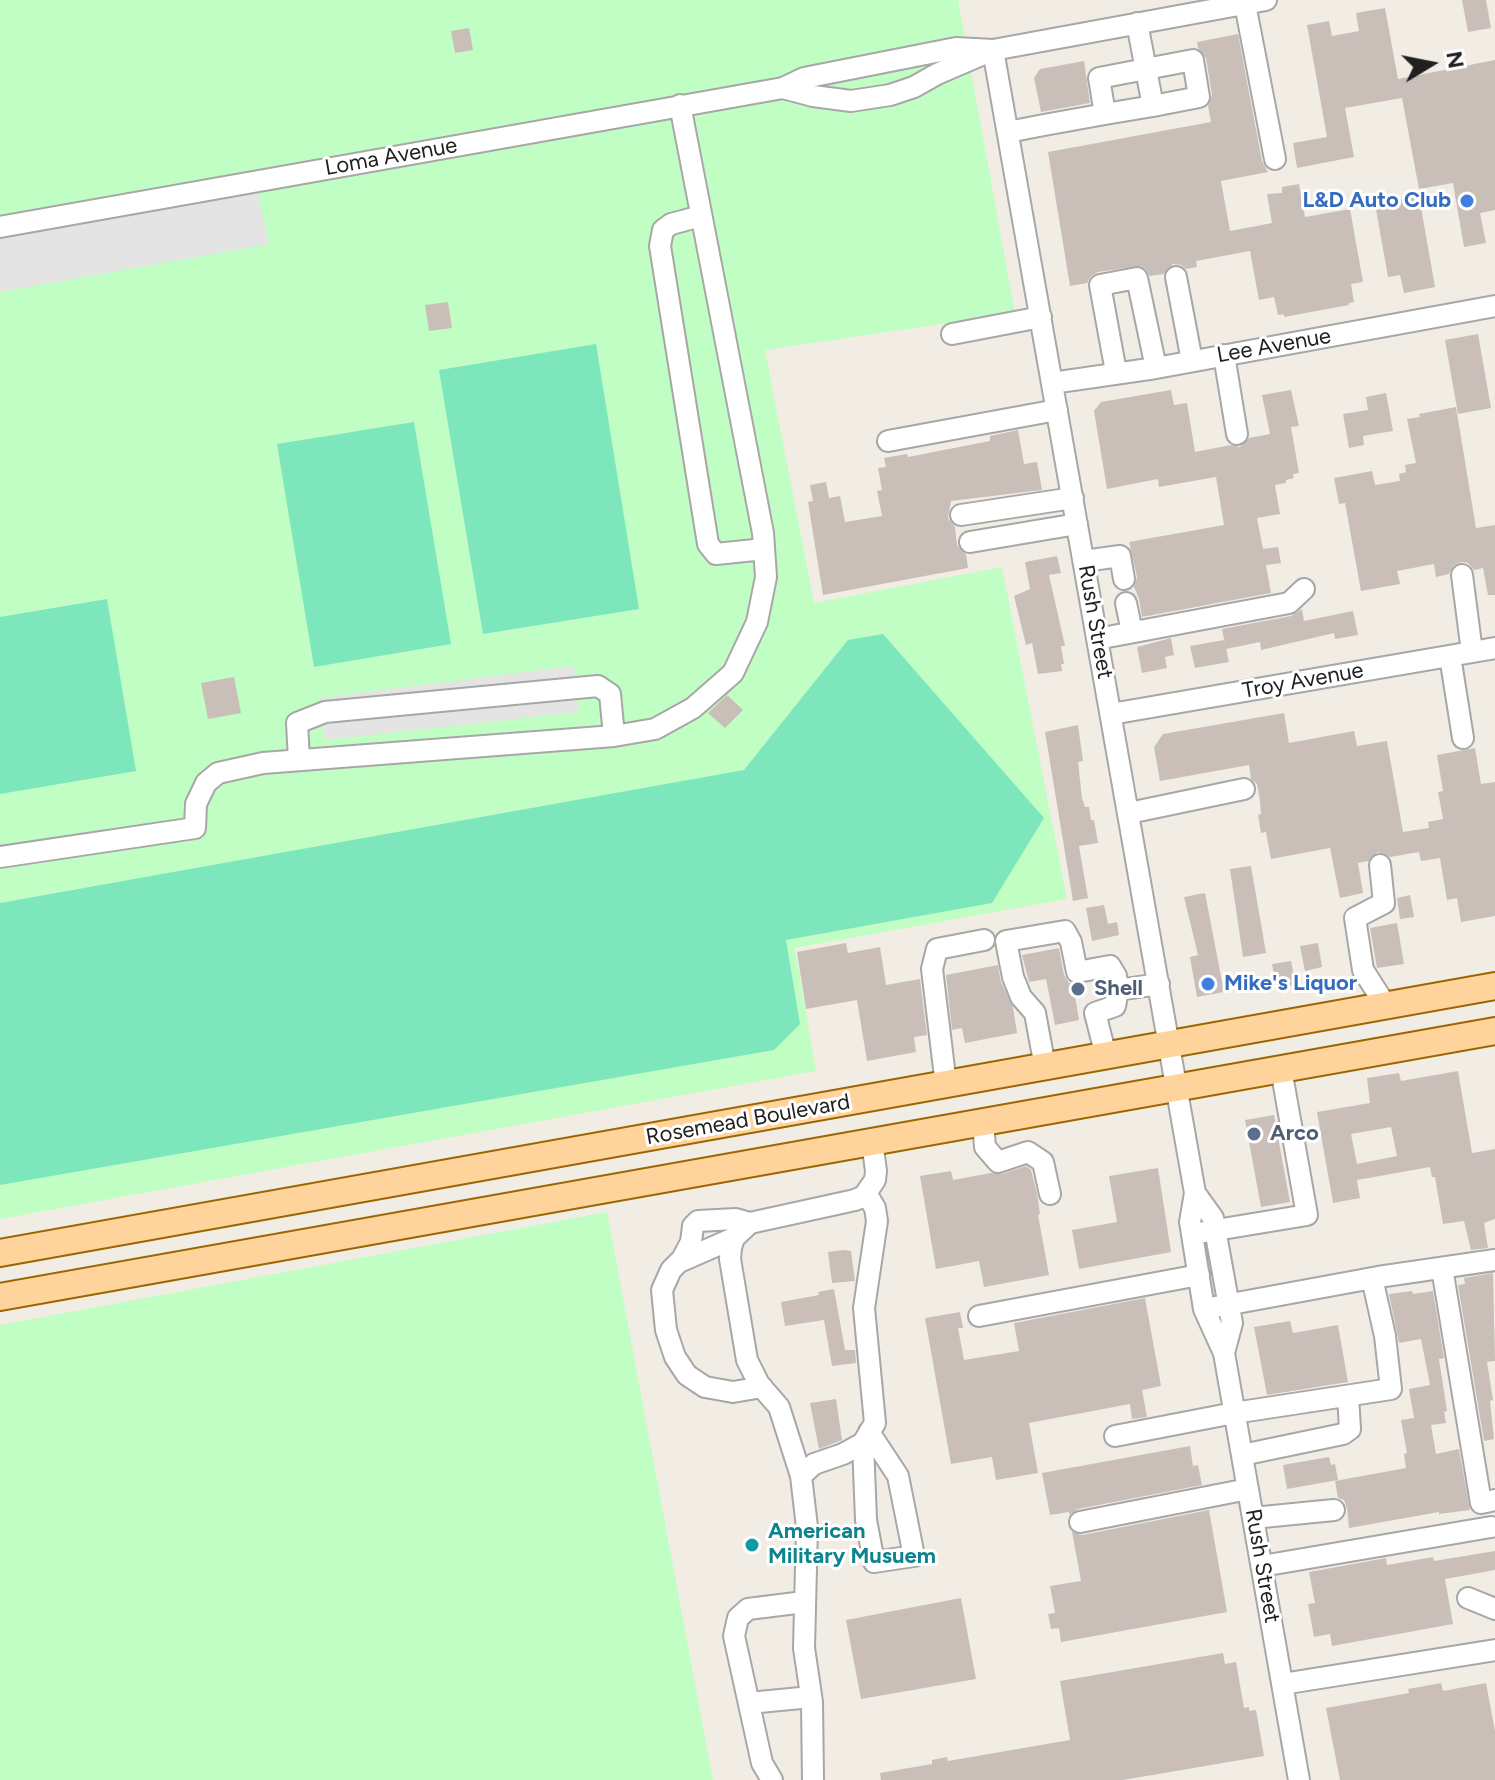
<!DOCTYPE html>
<html>
<head>
<meta charset="utf-8">
<style>
  body { margin:0 }
  #map { position:relative; width:1495px; height:1780px; overflow:hidden; background:#f1ede5; font-family:Figtree,sans-serif }
  canvas { display:block }
  .north { position:absolute; left:1391px; top:24px; width:80px; height:80px; -webkit-text-stroke:6px #fff; paint-order:stroke; rotate:80deg; font-size:22px; font-weight:700; line-height:32px; text-align:center; color:#202020 }
  .north::after { content:''; display:block; margin:auto; width:28px; height:36px; background:#202020; clip-path:polygon(50% 0,100% 100%,50% 72%,0 100%) }
</style>
</head>
<body>
<div id="map">
<canvas width="1495" height="1780"></canvas>
<div class="north">N</div>
</div>
<script>
const ctx = document.querySelector('canvas').getContext('2d');
ctx.lineJoin = 'round';
function paint(path, color) { ctx.fillStyle = color; ctx.fill(path, 'evenodd'); }
const toPath = rows => new Path2D(rows.map(r => 'M' + r).join(''));
function strokePath(path, color, width, dash) { ctx.strokeStyle = color; ctx.lineWidth = width; ctx.lineCap = dash ? 'butt' : 'round'; ctx.setLineDash(dash || []); ctx.stroke(path); }
function write(font, color, halo, rows, align = 'center') {
  ctx.font = font + ' Figtree,sans-serif'; ctx.lineWidth = 6; ctx.setLineDash([]); ctx.textBaseline = 'middle'; ctx.strokeStyle = halo; ctx.fillStyle = color; for (const [text, x, y, turn = 0] of rows) {
    ctx.save(); ctx.translate(x, y); ctx.rotate((+turn || 0) * Math.PI / 180); ctx.textAlign = isNaN(turn) ? turn : align; if (halo) ctx.strokeText(text, 0, 0); ctx.fillText(text, 0, 0); ctx.restore();
  }
}
const park = toPath([
  [0,0,958,0,1015,313,765,350,814,603,1002,567,1067,899,795,948,816,1071,0,1219],
  [607,1212,713,1780,0,1780,0,1325]
]);
const pitch = toPath([
  [596,344,639,609,483,634,439,370],
  [414,422,451,644,314,667,277,444],
  [107,599,136,771,0,794,0,617],
  [883,634,1044,818,992,903,786,940,800,1024,774,1050,0,1185,0,903,744,770,848,640]
]);
const parking = toPath([
  [257,192,269,244,0,292,0,236],
  [573,666,579,712,325,740,319,698]
]);
const building = toPath([
  [1462,0,1486,0,1491,28,1468,32],
  [1385,8,1398,79,1495,60,1495,210,1480,213,1486,243,1464,247,1453,183,1419,189,1402,98,1345,108,1354,157,1297,168,1293,143,1327,137,1307,25,1329,21,1332,36,1359,31,1356,13],
  [469,28,473,50,455,53,451,31],
  [1238,34,1262,161,1268,172,1221,181,1230,231,1272,223,1267,194,1282,193,1282,187,1299,184,1305,217,1350,209,1363,282,1351,284,1354,302,1349,303,1349,305,1284,317,1284,314,1278,315,1274,297,1259,300,1250,251,1196,261,1197,267,1186,269,1181,265,1173,264,1164,274,1150,276,1146,269,1140,266,1098,272,1091,276,1087,283,1070,286,1048,152,1211,122,1208,106,1212,95,1206,58,1198,48,1197,42],
  [1084,61,1090,103,1041,112,1034,78,1040,69],
  [1419,196,1435,287,1404,293,1400,275,1388,277,1375,204],
  [448,302,452,328,429,331,425,305],
  [1478,334,1491,408,1458,414,1445,340],
  [1171,390,1174,405,1187,403,1195,452,1231,445,1240,447,1249,438,1270,434,1262,395,1291,390,1299,426,1291,427,1299,473,1293,474,1294,478,1286,480,1286,483,1275,485,1280,514,1257,518,1263,549,1278,547,1281,563,1266,565,1271,593,1142,617,1139,599,1134,587,1137,577,1129,542,1224,525,1216,477,1159,487,1158,479,1107,489,1094,411,1101,402],
  [1386,393,1393,431,1363,436,1364,445,1349,448,1343,414,1368,410,1366,397],
  [1456,407,1476,528,1495,525,1495,595,1488,595,1483,568,1474,570,1468,563,1461,562,1454,565,1449,574,1436,577,1434,564,1397,571,1400,584,1361,591,1345,503,1339,504,1334,478,1372,471,1375,485,1400,481,1399,474,1406,472,1405,465,1416,463,1407,419,1420,417,1419,414],
  [1018,430,1024,464,1037,462,1042,490,951,501,948,518,955,527,957,545,966,554,968,568,823,595,808,502,813,501,810,485,826,482,829,498,840,496,845,522,882,516,877,491,882,490,878,468,886,467,884,458,907,454,908,457,990,441,990,436],
  [1057,556,1061,573,1049,575,1065,646,1061,646,1064,664,1061,664,1062,671,1038,674,1032,643,1026,645,1014,596,1030,589,1025,562],
  [1302,609,1304,621,1353,611,1358,635,1335,639,1334,633,1261,650,1260,642,1226,649,1222,629,1291,616],
  [1171,638,1174,655,1165,657,1167,668,1142,673,1137,647],
  [1224,640,1229,662,1195,668,1190,646],
  [234,677,241,713,208,719,201,683],
  [727,695,743,710,725,728,708,713],
  [1284,713,1289,743,1354,731,1357,746,1387,741,1403,832,1429,828,1428,822,1443,819,1438,792,1443,791,1437,755,1475,748,1481,784,1495,782,1495,916,1461,922,1457,898,1447,900,1440,858,1421,861,1419,852,1390,857,1378,852,1368,861,1358,863,1363,893,1340,898,1330,848,1271,859,1266,832,1261,833,1258,815,1261,814,1260,801,1257,784,1251,779,1249,765,1160,781,1154,747,1163,734],
  [1078,725,1083,761,1078,762,1082,798,1085,807,1089,807,1091,820,1094,820,1098,843,1079,846,1088,898,1073,901,1045,732],
  [1251,866,1266,953,1243,957,1230,869],
  [1205,893,1224,992,1197,997,1190,957,1198,955,1184,897],
  [1410,895,1414,917,1400,919,1397,898],
  [1104,905,1108,924,1117,922,1119,935,1092,941,1086,908],
  [1397,923,1404,964,1377,968,1370,928],
  [846,943,848,953,880,947,886,985,920,979,927,1035,914,1037,916,1052,867,1061,857,1000,806,1009,797,952],
  [1318,943,1322,967,1305,971,1300,946],
  [1059,948,1064,975,1069,983,1073,984,1079,1020,1055,1025,1046,979,1029,982,1022,955],
  [1291,961,1296,985,1277,989,1272,964],
  [998,965,1001,982,1013,1007,1017,1033,965,1043,962,1028,952,1030,946,975],
  [1458,1071,1472,1153,1495,1149,1495,1219,1484,1223,1488,1248,1471,1250,1464,1221,1443,1224,1435,1177,1432,1177,1430,1167,1357,1180,1360,1198,1333,1203,1317,1112,1370,1103,1367,1078,1399,1073,1401,1081],
  [1391,1127,1397,1156,1357,1164,1351,1134],
  [1274,1115,1290,1202,1261,1207,1245,1120],
  [1026,1166,1031,1170,1037,1193,1040,1214,1038,1215,1049,1275,984,1287,979,1261,936,1269,920,1176,951,1171,953,1180,991,1173,1002,1174],
  [1158,1168,1171,1252,1079,1269,1072,1230,1117,1222,1109,1176],
  [844,1250,851,1251,855,1281,832,1283,828,1252],
  [1493,1273,1495,1361,1487,1362,1493,1400,1490,1401,1494,1439,1484,1441,1458,1285,1465,1284,1464,1278],
  [834,1289,845,1350,855,1350,856,1363,832,1366,824,1320,785,1326,781,1302,819,1295,818,1292],
  [1412,1291,1413,1294,1433,1291,1444,1358,1439,1359,1447,1411,1444,1412,1446,1423,1431,1425,1436,1454,1459,1449,1470,1510,1439,1514,1439,1512,1349,1528,1347,1508,1344,1500,1338,1498,1335,1481,1406,1468,1404,1454,1407,1453,1401,1420,1414,1418,1409,1389,1430,1385,1421,1339,1399,1343,1389,1294],
  [1145,1298,1161,1386,1142,1390,1147,1417,1132,1419,1130,1404,1029,1423,1038,1473,996,1480,992,1457,951,1464,925,1318,960,1312,963,1328,958,1328,964,1360,1019,1351,1014,1323],
  [1290,1321,1293,1333,1338,1325,1348,1382,1267,1395,1254,1327],
  [836,1399,842,1440,819,1449,810,1403],
  [1190,1446,1193,1466,1198,1465,1202,1485,1078,1509,1069,1515,1069,1512,1050,1515,1042,1473],
  [1329,1457,1331,1465,1335,1464,1338,1480,1287,1489,1283,1465],
  [1209,1510,1227,1612,1061,1642,1059,1628,1051,1629,1048,1614,1055,1613,1050,1586,1081,1581,1072,1532,1082,1535],
  [1495,1551,1495,1570,1445,1579,1453,1624,1332,1646,1330,1634,1314,1637,1308,1604,1315,1603,1309,1572,1386,1558,1387,1565,1433,1557,1434,1561],
  [961,1598,976,1679,861,1699,846,1620],
  [1223,1653,1225,1664,1236,1662,1244,1708,1249,1707,1249,1711,1256,1710,1264,1756,1123,1780,881,1780,880,1773,932,1764,932,1760,947,1757,948,1761,1070,1740,1060,1681],
  [1441,1683,1443,1691,1486,1683,1495,1731,1495,1780,1340,1780,1326,1708,1409,1693,1408,1689]
]);
const minor = toPath([
  [1245,4,1275,159],
  [1137,23,1153,106],
  [993,50,1195,1193,1190,1222,1204,1309,1224,1353,1299,1780],
  [783,88,813,96,851,101,890,95,914,87,937,74,993,50,1266,0],
  [1008,132,1044,125,1105,114,1153,106,1199,97,1193,60,1099,78,1105,114],
  [701,216,671,224,663,230,660,246,708,544,716,554,764,549],
  [0,227,783,88,804,78,956,48,993,50],
  [1176,277,1192,361],
  [952,334,1041,317],
  [1224,355,1237,434],
  [1116,372,1100,285,1137,278,1156,368],
  [1052,383,1156,368,1495,306],
  [888,441,1057,410],
  [961,515,1073,498],
  [970,542,1077,524],
  [1084,561,1120,556,1124,579],
  [1462,575,1472,652],
  [1126,603,1132,632],
  [1097,639,1289,603,1304,589],
  [1450,656,1463,738],
  [1111,714,1495,648],
  [299,760,297,723,325,712,598,686,610,694,614,736],
  [1129,813,1244,789],
  [0,857,195,828,196,804,206,783,218,773,263,763,614,736,655,729,693,708,733,673,757,622,766,577,763,533,680,105],
  [1380,865,1384,903,1355,918,1363,970,1386,1006],
  [1106,1056,1095,1013,1115,1006,1118,990],
  [1045,1067,1035,1013,1021,997,1013,977,1006,941,1065,931,1071,942,1077,972,1110,966,1116,976,1118,990,1159,984],
  [946,1085,932,969,937,949,984,940],
  [983,1122,985,1147,998,1162,1028,1152,1043,1162,1050,1194],
  [1195,1193,1213,1218,1232,1323,1224,1353],
  [1192,1234,1307,1215,1281,1069],
  [734,1238,679,1262,671,1270,662,1290,666,1330,675,1357,687,1375,705,1387,733,1392,762,1387],
  [681,1261,691,1242,693,1226,698,1221,736,1219,750,1223],
  [1442,1268,1481,1503,1495,1500],
  [1204,1309,1378,1277,1495,1260],
  [979,1316,1199,1275],
  [1115,1436,1234,1413,1391,1389,1385,1336,1372,1278],
  [863,1443,866,1520,874,1562,914,1556,898,1476,869,1432],
  [1242,1455,1343,1434,1350,1429,1348,1396],
  [801,1476,814,1464,843,1454,863,1443,875,1423,864,1308,877,1221,875,1208,866,1193],
  [1253,1518,1334,1510],
  [1080,1522,1248,1489],
  [1262,1566,1491,1527],
  [1468,1598,1495,1609],
  [1282,1684,1495,1650],
  [749,1703,811,1697],
  [772,1780,762,1763,734,1636,738,1618,748,1609,804,1602],
  [813,1780,812,1702,804,1648,807,1527,801,1476,779,1407,759,1384,747,1360,730,1259,731,1248,734,1238,750,1223,855,1200,864,1196,875,1180,876,1171,872,1141]
]);
const major = toPath([
  [0,1253,1495,986],
  [0,1297,1495,1031]
]);
const markers = [
  [1467,201,8,"#3f7fe0"],
  [1208,984,8,"#3f7fe0"],
  [1078,989,8,"#5c6f8a"],
  [1254,1134,8,"#5c6f8a"],
  [752,1545,8,"#0f9aa8"]
];
const streetNames = [
  ["Loma Avenue",391,157,-10],
  ["Lee Avenue",1274,346,-10],
  ["Rush Street",1095,622,80],
  ["Troy Avenue",1303,681,-10],
  ["Rosemead Boulevard",748,1120,-10],
  ["Rush Street",1262,1566,80]
];
const shopNames = [
  ["L&D Auto Club",1451,201],
  ["Mike's Liquor",1224,984,"left"]
];
const serviceNames = [
  ["Shell",1094,989],
  ["Arco",1270,1134]
];
const cultureNames = [
  ["American",768,1532],
  ["Military Musuem",768,1557]
];
paint(park, '#c0fec4');
paint(pitch, '#7ee6bc');
paint(parking, '#e4e4e4');
paint(building, '#c9bfb8');
strokePath(minor, '#a7a7a7', 24);
strokePath(major, '#9b6600', 30);
strokePath(minor, '#fff', 20);
strokePath(major, '#ffd39c', 26);
for (const [x, y, r, color] of markers) { const dot = new Path2D(); dot.arc(x, y, r, 0, 2 * Math.PI); ctx.fillStyle = color; ctx.fill(dot); strokePath(dot, '#fff', 3); }
write('22px', '#202020', '#fff', streetNames);
write('bold 22px', '#366cbe', '#fff', shopNames, 'right');
write('bold 22px', '#4e5e75', '#fff', serviceNames, 'left');
write('bold 22px', '#0d838f', '#fff', cultureNames, 'left');
</script>
</body>
</html>
